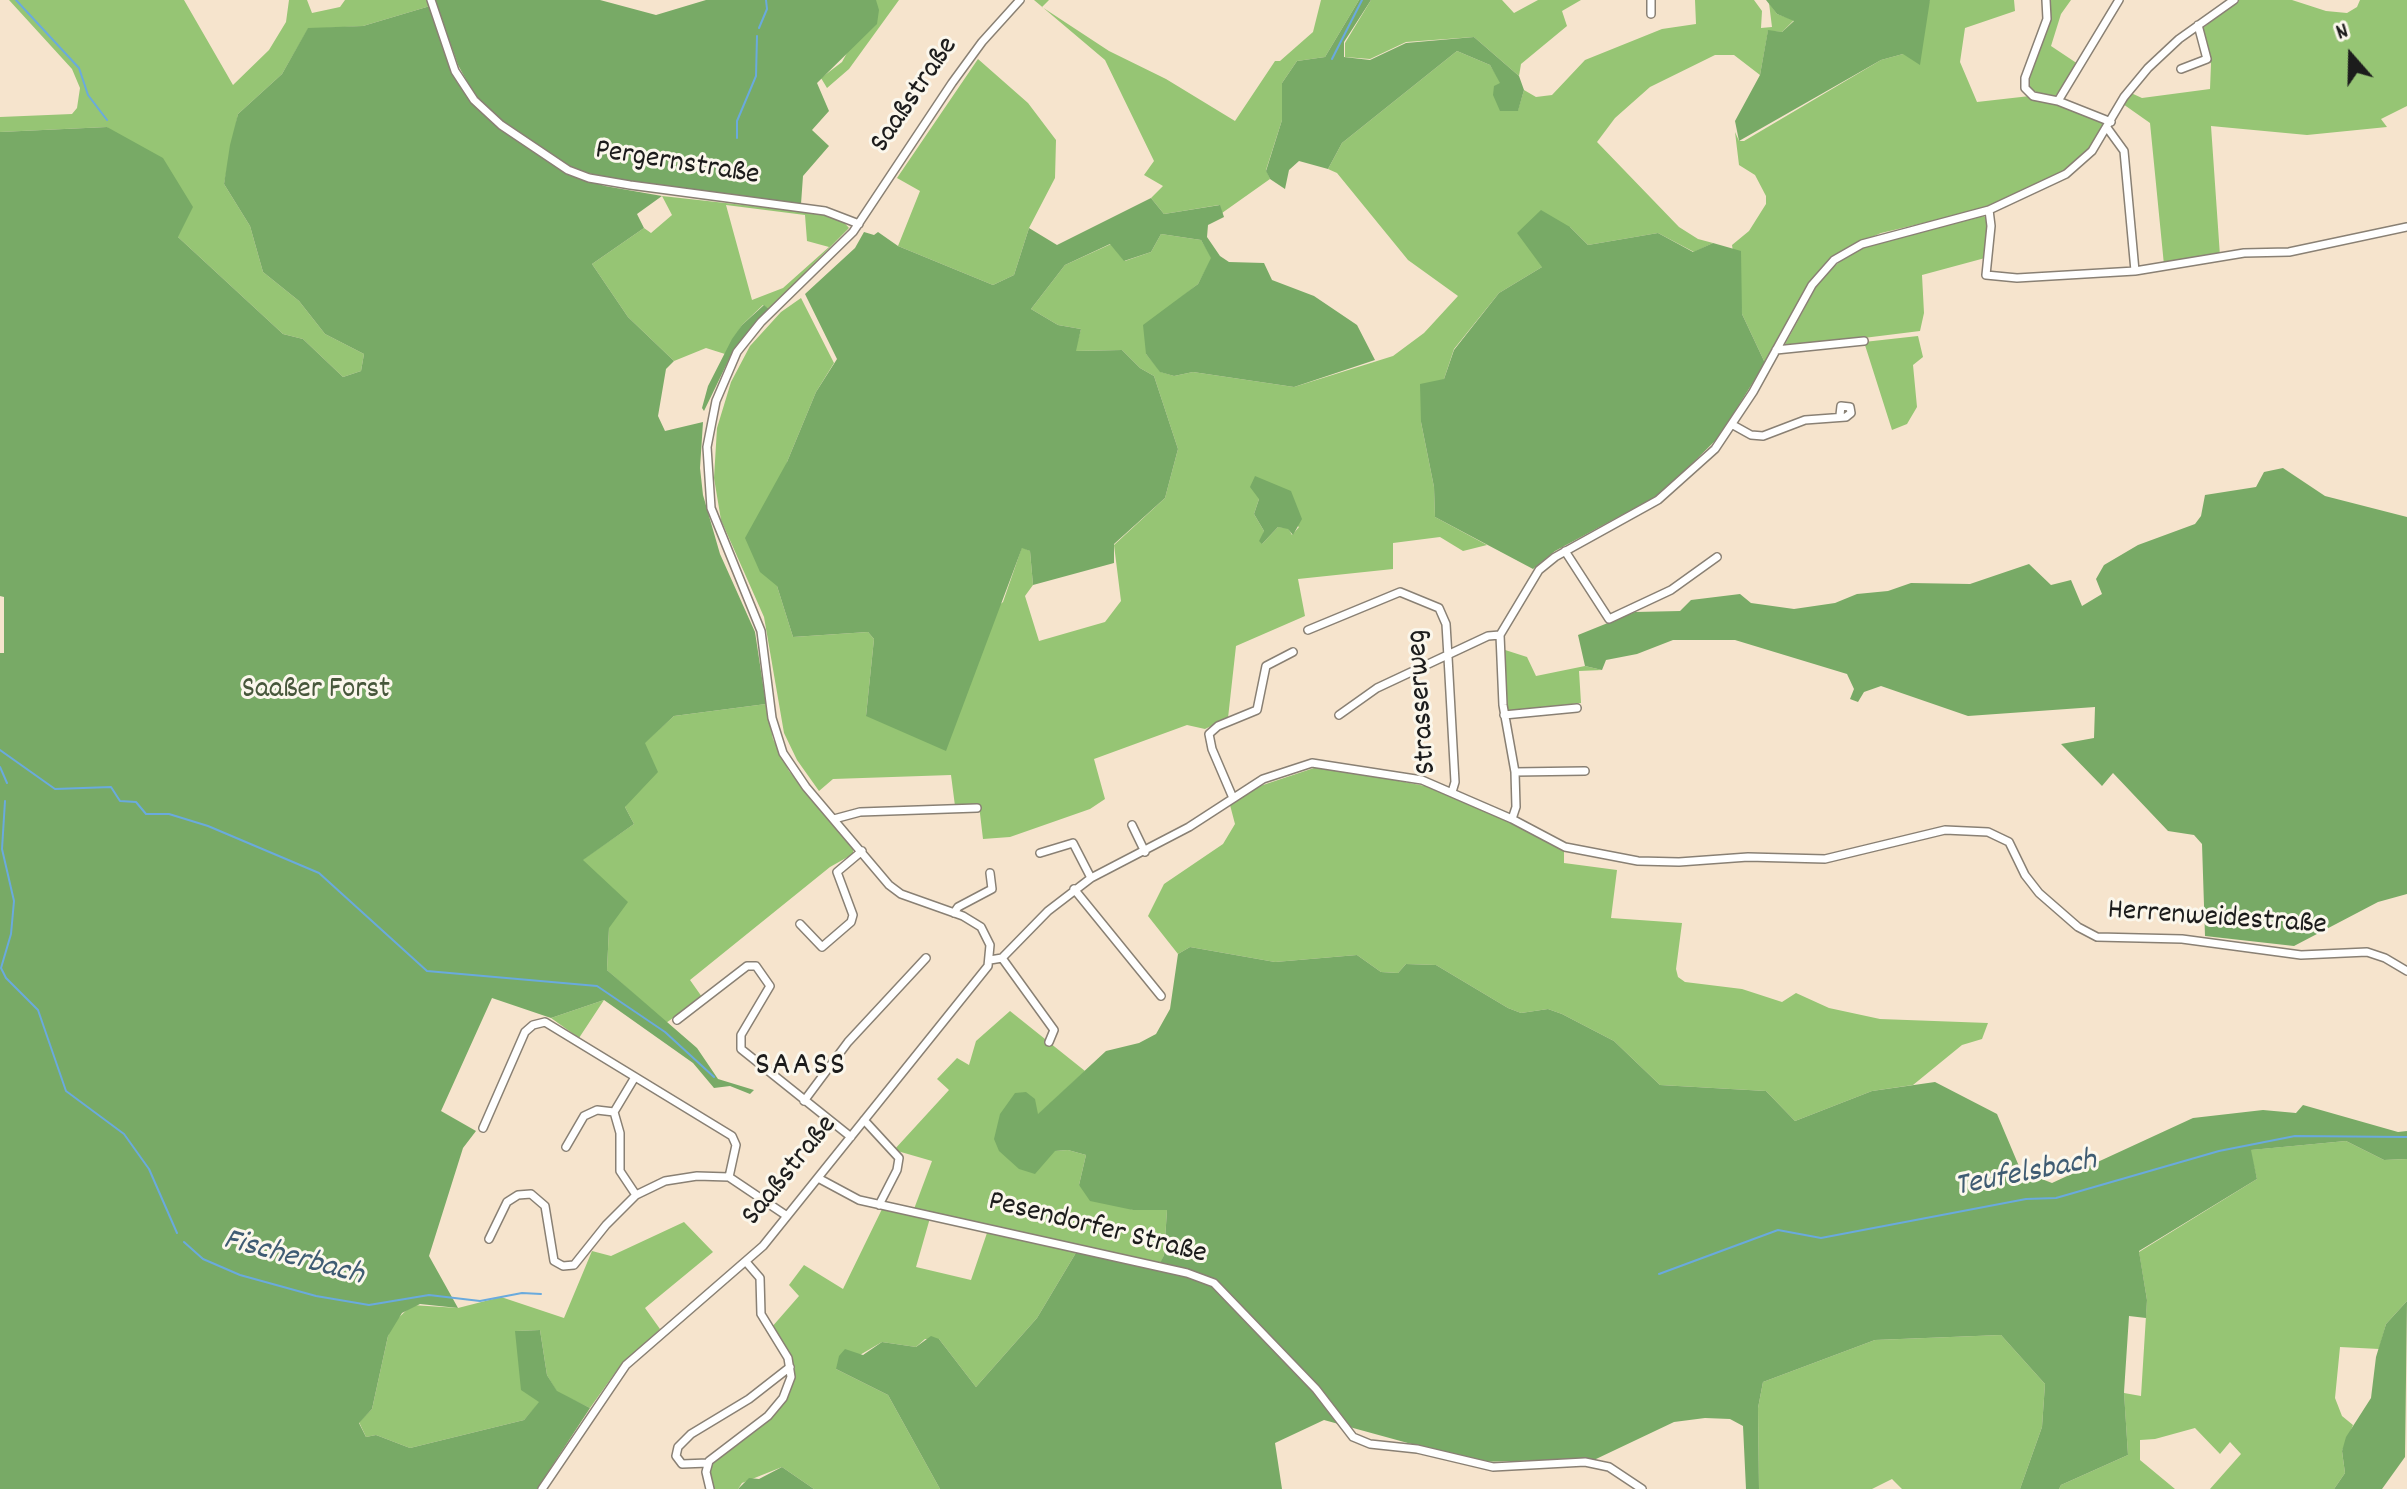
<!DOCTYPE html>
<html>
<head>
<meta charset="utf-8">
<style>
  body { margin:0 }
  #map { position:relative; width:2407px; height:1489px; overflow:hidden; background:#f6e4cd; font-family:Dekko,sans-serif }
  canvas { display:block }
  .north { position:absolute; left:2311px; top:16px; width:80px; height:80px; -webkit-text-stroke:6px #fbf7ec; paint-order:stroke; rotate:340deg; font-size:22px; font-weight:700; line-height:32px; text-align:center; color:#1c1c1c }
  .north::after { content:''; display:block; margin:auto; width:28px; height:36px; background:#1c1c1c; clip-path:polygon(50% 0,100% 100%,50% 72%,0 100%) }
</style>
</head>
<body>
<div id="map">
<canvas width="2407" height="1489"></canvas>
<div class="north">N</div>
</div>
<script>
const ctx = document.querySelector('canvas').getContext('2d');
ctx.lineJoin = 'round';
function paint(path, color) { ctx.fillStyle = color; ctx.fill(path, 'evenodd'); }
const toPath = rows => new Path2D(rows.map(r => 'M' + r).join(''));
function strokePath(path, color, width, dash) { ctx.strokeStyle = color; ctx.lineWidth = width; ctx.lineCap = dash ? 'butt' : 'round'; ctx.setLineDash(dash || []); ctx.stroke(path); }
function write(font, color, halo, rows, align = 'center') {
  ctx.font = font + ' Dekko,sans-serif'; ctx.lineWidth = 6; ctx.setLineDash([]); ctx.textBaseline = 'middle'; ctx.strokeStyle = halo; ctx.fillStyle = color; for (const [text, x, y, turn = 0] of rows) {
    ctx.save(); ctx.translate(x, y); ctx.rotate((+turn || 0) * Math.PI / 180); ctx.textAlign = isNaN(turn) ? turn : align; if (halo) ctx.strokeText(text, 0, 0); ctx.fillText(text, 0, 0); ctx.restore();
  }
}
const green = toPath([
  [9,0,184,0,233,85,269,50,286,22,289,0,307,0,312,13,340,7,345,0,428,0,430,6,363,26,308,29,282,74,238,114,224,184,250,226,263,272,299,301,325,334,364,354,361,371,343,377,303,339,283,334,178,237,107,127,0,132,0,117,72,114,77,108,80,88,72,69],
  [876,0,899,0,849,69,827,88,821,78,842,62],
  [1034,0,1049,0,1042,7,1109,51,1166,79,1235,121,1275,61,1280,61,1313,32,1321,0,1359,0,1325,57,1297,61,1282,83,1282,120,1266,170,1270,179,1222,213,1219,205,1164,214,1151,198,1163,186,1144,175,1154,161,1105,60],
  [1371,0,1502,0,1514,13,1538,0,1581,0,1562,11,1567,26,1521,64,1519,76,1474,37,1406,42,1370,59,1345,57,1345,43],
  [1695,0,1754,0,1762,11,1761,28,1772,27,1769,3,1777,14,1794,20,1782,32,1768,31,1760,75,1734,55,1715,55,1650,87,1615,118,1597,142,1679,227,1698,239,1713,243,1694,252,1658,233,1588,245,1570,227,1542,267,1499,293,1454,349,1444,379,1421,422,1434,487,1435,517,1487,545,1463,551,1440,537,1393,543,1393,569,1298,579,1305,616,1236,646,1228,718,1205,729,1187,725,1094,759,1105,799,1090,809,1010,837,983,839,979,805,955,806,951,775,833,779,819,791,797,760,784,733,764,617,721,520,714,478,717,428,731,382,750,346,781,312,801,298,834,363,816,392,787,462,777,586,793,637,868,632,874,639,866,716,1003,602,1022,547,1030,551,1033,585,1025,596,1039,641,1105,622,1121,601,1114,545,1165,498,1178,449,1154,376,1140,368,1122,350,1075,351,1081,329,1058,325,1031,309,1065,265,1111,244,1125,261,1151,252,1161,234,1201,240,1212,258,1198,284,1174,303,1146,354,1161,372,1174,376,1193,372,1294,387,1393,356,1424,333,1458,296,1408,260,1337,173,1328,169,1342,143,1457,51,1490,65,1518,110,1524,90,1536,97,1552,95,1585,60,1662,29,1696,24],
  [1259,499,1299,527,1292,535,1288,528,1278,527,1262,544,1264,531,1254,514],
  [1930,0,2014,0,2015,11,1965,28,1960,62,1977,102,2030,96,2102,119,2106,125,2092,148,2067,170,1987,208,1881,233,1841,251,1809,285,1765,363,1742,314,1732,245,1749,231,1766,204,1766,196,1755,175,1739,165,1735,132,1739,141,1744,141,1881,60,1903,54],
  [2048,0,2071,0,2061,14,2051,46,2078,64,2054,98,2028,89,2028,75,2048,23],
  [2238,0,2292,0,2326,11,2347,13,2357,7,2360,0,2407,0,2407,106,2381,119,2387,127,2307,135,2211,126,2220,256,2164,265,2150,123,2123,104,2131,93,2142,98,2210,89,2211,64,2203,28],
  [978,59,1028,103,1056,140,1055,178,1029,228,1014,275,993,285,898,246,920,191,897,178],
  [662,196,825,214,841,219,849,228,769,309,763,305,742,325,725,354,706,348,674,361,628,317,592,264,644,228,651,233,672,215],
  [726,205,805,215,807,241,829,247,783,288,752,300],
  [1984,216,1988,220,1985,258,1922,275,1924,313,1920,331,1783,348,1822,276,1856,249],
  [1918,336,1923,357,1913,365,1917,407,1907,424,1892,430,1864,342],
  [1502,649,1527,657,1536,676,1585,666,1602,670,1579,671,1581,703,1509,711,1506,709],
  [766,704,773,739,789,771,853,847,853,854,830,867,690,980,702,997,666,1023,607,970,609,928,582,860,634,824,625,807,644,743,674,716],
  [1320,766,1441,789,1564,849,1564,863,1617,870,1611,918,1682,923,1676,969,1678,977,1685,982,1742,989,1782,1002,1796,993,1829,1008,1880,1019,1988,1023,1982,1039,1962,1045,1913,1085,1872,1091,1795,1121,1766,1091,1660,1085,1614,1041,1562,1014,1548,1009,1521,1013,1508,1008,1436,965,1406,964,1398,973,1381,972,1357,955,1275,962,1190,947,1178,954,1148,916,1164,884,1223,844,1235,824,1230,805,1260,786],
  [604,1000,579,1038,551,1018],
  [1010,1011,1085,1071,1038,1115,1026,1092,1055,1151,1068,1150,1086,1155,1079,1185,1133,1210,1167,1210,1164,1255,1160,1264,914,1209,932,1161,894,1150,949,1090,937,1079,957,1058,969,1065,976,1041],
  [2346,1141,2384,1160,2407,1159,2407,1301,2386,1324,2379,1349,2340,1347,2335,1398,2342,1416,2353,1425,2342,1451,2345,1473,2334,1489,2210,1489,2241,1454,2230,1442,2220,1454,2195,1428,2155,1439,2140,1440,2140,1460,2175,1489,2059,1489,2061,1485,2128,1455,2124,1393,2141,1396,2147,1300,2139,1252,2257,1179,2250,1150],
  [883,1207,930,1218,916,1267,971,1280,988,1230,1077,1251,1037,1318,976,1387,939,1339,925,1339,916,1347,882,1342,836,1369,888,1395,940,1489,814,1489,782,1467,742,1483,738,1489,711,1489,709,1469,715,1458,763,1424,781,1405,793,1368,771,1328,799,1296,789,1285,804,1265,843,1289],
  [684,1222,713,1252,645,1308,660,1329,617,1370,590,1408,557,1392,547,1375,540,1330,516,1331,540,1402,524,1420,410,1448,376,1435,366,1437,359,1422,372,1409,388,1336,393,1323,412,1305,458,1308,501,1297,564,1318,592,1251,611,1256],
  [2001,1335,2045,1384,2042,1427,2020,1489,1902,1489,1892,1479,1872,1489,1759,1489,1758,1408,1763,1382,1875,1340]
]);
const forest = toPath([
  [435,0,600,0,656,15,706,0,876,0,879,10,877,24,817,83,829,111,812,130,829,146,803,176,801,204,601,177,570,167,505,123,475,96,458,65],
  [1359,0,1371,0,1344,42,1344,57,1370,60,1406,43,1474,37,1519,76,1524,90,1518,111,1500,111,1493,95,1494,86,1500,83,1490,65,1457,51,1342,143,1328,169,1299,161,1289,170,1285,189,1270,179,1266,171,1282,120,1282,83,1297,61,1325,57],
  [1766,0,1930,0,1920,65,1903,54,1881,60,1739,141,1735,121,1760,75,1768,30,1782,32,1794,21,1777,14],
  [430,6,457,82,471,103,497,127,569,175,605,186,662,196,637,214,644,228,592,264,628,317,674,361,666,369,658,416,665,431,703,422,700,468,703,495,720,554,755,632,766,704,674,716,645,743,658,772,625,807,634,824,583,860,628,902,609,928,607,970,697,1048,718,1079,754,1090,750,1094,730,1086,714,1088,693,1063,604,1000,551,1018,492,998,441,1111,476,1131,463,1148,429,1256,458,1308,420,1304,402,1313,388,1336,372,1409,359,1423,366,1437,376,1435,410,1448,524,1420,539,1402,521,1390,515,1331,540,1330,547,1375,557,1391,590,1408,537,1489,0,1489,0,653,4,653,4,597,0,596,0,132,107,127,163,158,193,207,178,237,283,334,303,339,343,377,361,371,364,354,325,334,299,301,263,272,250,226,224,184,230,145,238,114,282,74,308,28,363,26],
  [1151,198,1164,214,1220,205,1224,217,1208,225,1207,237,1220,256,1229,262,1264,263,1272,280,1314,296,1357,325,1375,360,1294,387,1193,372,1174,376,1160,372,1146,354,1143,325,1198,284,1211,258,1201,240,1161,234,1151,252,1124,261,1110,244,1065,265,1031,309,1058,325,1081,329,1076,351,1122,350,1140,368,1154,376,1178,449,1165,498,1114,544,1114,563,1033,585,1030,551,1022,548,946,751,866,716,874,639,868,632,793,637,777,586,760,572,745,538,787,462,816,392,837,359,805,294,855,248,864,232,874,235,878,232,898,246,993,285,1014,275,1029,228,1057,245],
  [1541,210,1570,227,1588,245,1658,233,1693,252,1713,243,1741,251,1742,314,1765,363,1719,437,1661,494,1555,551,1533,569,1435,517,1434,487,1421,422,1420,384,1444,379,1454,350,1499,293,1542,267,1517,233],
  [764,305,769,309,734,349,704,411,702,408,708,386,732,339,742,325],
  [2283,468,2325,496,2407,517,2407,894,2378,902,2294,946,2205,936,2202,844,2194,835,2168,831,2113,773,2102,786,2061,744,2094,738,2095,707,1968,716,1881,686,1864,692,1858,702,1850,699,1854,689,1847,674,1735,640,1673,640,1637,654,1606,660,1602,670,1585,666,1578,635,1635,612,1680,611,1691,600,1740,594,1751,603,1794,609,1835,603,1857,594,1888,591,1911,583,1970,584,2029,564,2051,585,2071,580,2082,606,2102,594,2096,579,2104,565,2138,545,2195,524,2201,516,2205,495,2256,487,2264,472],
  [1255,476,1291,491,1302,519,1293,535,1288,529,1278,527,1262,544,1259,541,1264,531,1254,514,1259,499,1250,487],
  [1190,947,1275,962,1357,955,1381,972,1398,973,1406,964,1436,965,1508,1008,1521,1013,1548,1009,1562,1014,1614,1041,1660,1085,1766,1091,1795,1121,1872,1091,1935,1082,1997,1114,2021,1171,2052,1183,2193,1118,2263,1110,2296,1113,2303,1105,2398,1132,2407,1131,2407,1159,2384,1160,2346,1141,2251,1150,2257,1179,2139,1251,2147,1300,2146,1318,2129,1316,2124,1392,2128,1455,2061,1485,2059,1489,2020,1489,2042,1427,2045,1384,2001,1335,1875,1340,1763,1382,1758,1408,1759,1489,1746,1489,1743,1426,1730,1419,1705,1418,1674,1422,1596,1459,1477,1462,1324,1420,1275,1443,1282,1489,940,1489,888,1395,836,1369,839,1356,845,1349,863,1355,882,1342,916,1347,931,1336,939,1339,976,1387,1037,1318,1077,1251,1157,1269,1164,1255,1167,1210,1133,1210,1090,1201,1079,1185,1086,1155,1068,1150,1055,1151,1035,1174,1019,1169,999,1151,994,1139,1000,1114,1015,1093,1026,1092,1035,1099,1038,1114,1106,1051,1139,1043,1156,1034,1170,1009,1178,954],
  [2407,1301,2405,1457,2382,1489,2334,1489,2345,1473,2342,1451,2346,1437,2371,1398,2376,1357,2386,1324],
  [782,1467,814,1489,738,1489,749,1478,759,1479]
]);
const stream = toPath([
  [16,0,79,68,88,95,107,120],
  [759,28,767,9,766,0],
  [1332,59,1362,0],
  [737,138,737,121,756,76,757,36],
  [0,750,55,789,111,787,120,801,136,802,146,814,169,814,208,826,319,873,427,971,597,986,665,1032,714,1077],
  [0,767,7,783],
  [5,801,2,849,14,901,11,934,1,968,6,978,38,1010,66,1091,124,1134,149,1169,177,1233],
  [184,1242,203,1259,240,1275,316,1296,369,1305,429,1295,480,1301,522,1293,541,1294],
  [1659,1274,1778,1230,1821,1238,2026,1199,2056,1198,2219,1151,2295,1136,2407,1137]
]);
const minor = toPath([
  [431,0,455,71,474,100,501,125,568,170,589,178,630,185,825,211,859,224],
  [2046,0,2047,19,2025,78,2025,88,2033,96,2058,101,2111,122],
  [1651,14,1651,0],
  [2181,69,2207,59,2198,25],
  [2058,101,2119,0],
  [2108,129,2124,151,2135,271],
  [1989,210,1991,226,1986,275,2017,278,2135,271,2244,253,2289,252,2407,227],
  [1776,350,1864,341],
  [1733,425,1751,435,1763,436,1805,420,1846,417,1851,413,1850,407,1841,406,1840,415],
  [1565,551,1609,619,1671,590,1717,557],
  [1308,630,1400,592,1439,608,1446,624,1448,657,1455,782,1452,792],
  [1339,715,1377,688,1488,636,1500,635],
  [1504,715,1577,708],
  [1515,772,1585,771],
  [1233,798,1212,749,1209,734,1218,726,1257,710,1266,666,1293,652],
  [834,819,860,812,977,808],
  [1512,819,1516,807,1515,772,1503,705,1500,635,1539,570,1555,557,1658,500,1715,449,1753,392,1812,285,1834,260,1862,244,1989,210,2066,174,2092,151,2124,97,2148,68,2179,39,2234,0],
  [1132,825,1145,852],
  [1040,853,1073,843,1091,878],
  [1074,889,1161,996],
  [954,913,958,907,992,889,990,873],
  [800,924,822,947,851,922,853,915,837,872,862,851],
  [1002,958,1054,1030,1049,1042],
  [990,960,1002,958,1048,911,1091,878,1189,827,1263,779,1312,763,1422,780,1512,819,1565,847,1638,861,1679,862,1748,857,1825,859,1945,830,1988,832,2009,842,2025,875,2039,893,2078,927,2097,937,2182,939,2301,955,2367,952,2385,958,2407,971],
  [677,1020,747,966,756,966,770,986,741,1035,741,1049,851,1137],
  [804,1101,848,1042,926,958],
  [614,1112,635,1077],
  [864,1120,899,1158,897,1170,879,1205],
  [483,1128,525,1032,533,1025,545,1022,732,1136,736,1145,729,1177],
  [566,1147,584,1116,597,1110,614,1112,620,1133,620,1171,636,1195],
  [818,1178,859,1200,1187,1273,1214,1283,1316,1389,1353,1437,1370,1444,1417,1449,1493,1467,1585,1462,1609,1467,1642,1489],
  [489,1239,507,1202,518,1195,531,1194,545,1206,554,1261,563,1266,574,1265,606,1225,636,1195,665,1181,697,1176,729,1177,787,1216],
  [708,1463,682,1464,676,1456,678,1447,691,1434,749,1399,790,1367],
  [542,1489,626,1365,763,1246,988,966,990,945,981,927,963,916,901,894,889,885,806,787,783,753,772,718,761,631,711,508,707,447,716,401,737,352,761,322,853,232,952,83,982,42,1020,0],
  [710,1489,706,1472,709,1461,768,1416,783,1398,791,1377,788,1358,761,1314,760,1278,747,1263]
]);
const streetNames = [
  ["Saaßstraße",916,96,-56],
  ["Pergernstraße",677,165,9],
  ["Strasserweg",1424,702,-94],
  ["Herrenweidestraße",2217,920,4],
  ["Saaßstraße",791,1172,-51],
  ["Pesendorfer Straße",1097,1230,14]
];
const parkNames = [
  ["Saaßer Forst",316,692]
];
const waterNames = [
  ["Teufelsbach",2026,1176,-11],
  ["Fischerbach",293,1260,15]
];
const quarterNames = [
  ["SAASS",801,1068]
];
paint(green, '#96c574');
paint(forest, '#78aa66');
strokePath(stream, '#6aaadd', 2);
strokePath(minor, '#898074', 10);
strokePath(minor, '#fff', 7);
write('30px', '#1c1c1c', '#fbf7ec', streetNames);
write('30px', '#47573b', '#fbf7ec', parkNames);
write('italic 32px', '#3f5c73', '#fbf7ec', waterNames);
ctx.letterSpacing = '2px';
write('34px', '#1c1c1c', '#fbf7ec', quarterNames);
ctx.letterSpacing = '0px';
</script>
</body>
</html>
